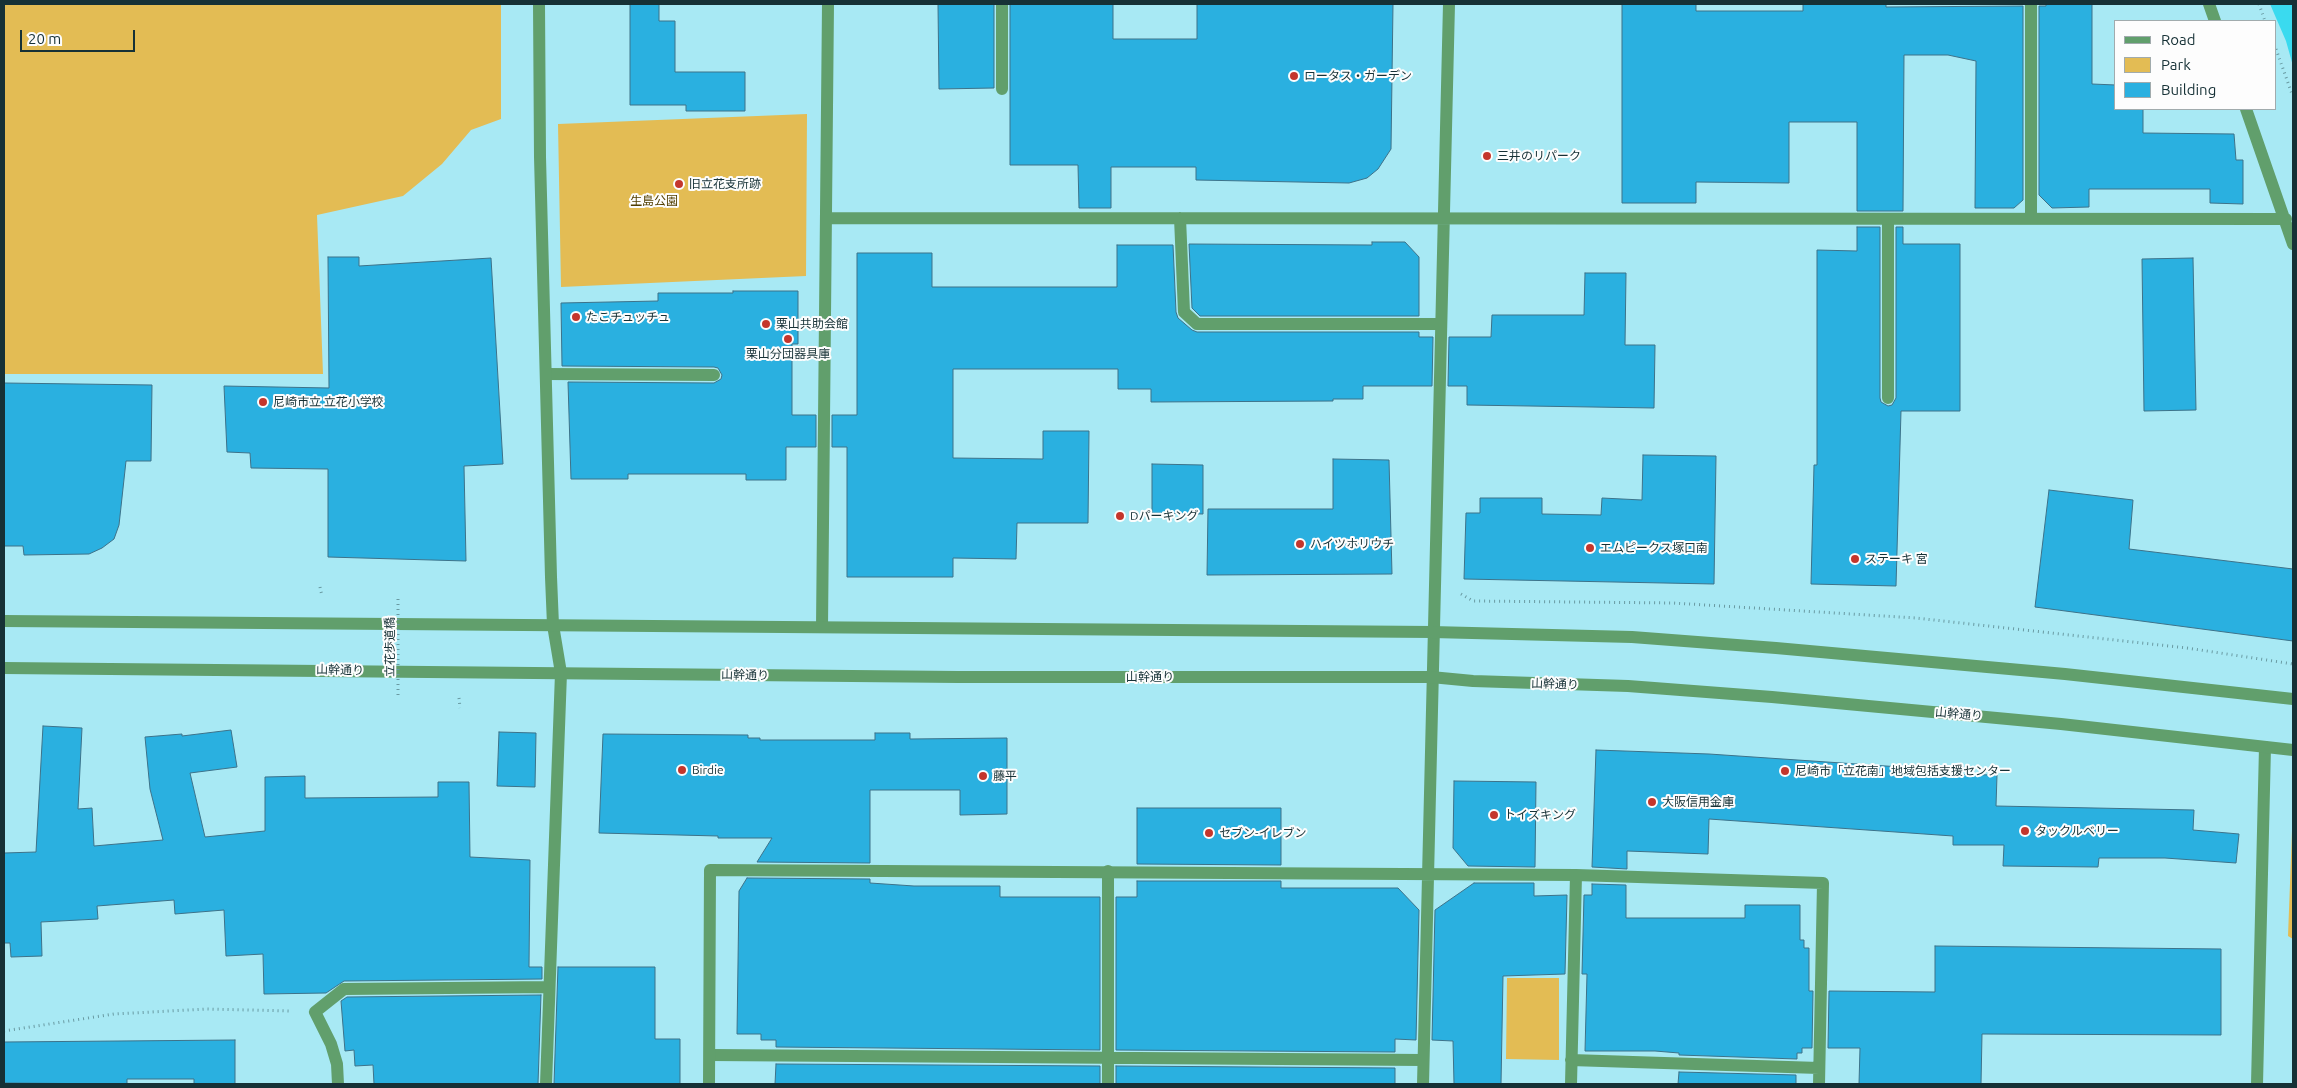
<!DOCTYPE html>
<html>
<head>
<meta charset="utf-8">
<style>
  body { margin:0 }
  #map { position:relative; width:2297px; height:1088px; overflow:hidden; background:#a8e9f4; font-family:Ubuntu,sans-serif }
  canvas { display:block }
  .frame { position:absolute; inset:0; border:5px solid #163136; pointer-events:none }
  .legend { position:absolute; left:2114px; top:20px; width:162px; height:90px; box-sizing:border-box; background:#fdfdfd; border:1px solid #a1abad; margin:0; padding:6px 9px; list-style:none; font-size:15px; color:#163136 }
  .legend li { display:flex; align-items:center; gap:10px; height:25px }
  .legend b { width:25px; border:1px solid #a1abad }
  .scale { position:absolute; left:20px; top:30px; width:115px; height:22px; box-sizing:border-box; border:2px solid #163136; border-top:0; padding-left:6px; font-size:15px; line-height:18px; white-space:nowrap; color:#163136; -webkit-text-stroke:4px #fdfdfd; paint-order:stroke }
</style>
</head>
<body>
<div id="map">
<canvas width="2297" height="1088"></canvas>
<div class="frame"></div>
<ul class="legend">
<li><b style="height:6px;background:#619f6c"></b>Road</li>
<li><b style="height:14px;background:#e3bc54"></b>Park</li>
<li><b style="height:14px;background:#2ab0e0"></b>Building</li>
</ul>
<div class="scale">20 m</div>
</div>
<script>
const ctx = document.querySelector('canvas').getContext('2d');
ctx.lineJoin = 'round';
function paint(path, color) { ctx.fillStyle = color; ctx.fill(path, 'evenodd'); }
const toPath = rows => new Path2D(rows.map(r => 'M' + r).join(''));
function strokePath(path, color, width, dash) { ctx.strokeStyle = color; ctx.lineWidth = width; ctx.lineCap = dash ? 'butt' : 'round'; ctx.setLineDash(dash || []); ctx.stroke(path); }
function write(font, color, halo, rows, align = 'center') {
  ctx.font = font + ' Ubuntu,"Noto Sans JP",sans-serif'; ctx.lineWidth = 4; ctx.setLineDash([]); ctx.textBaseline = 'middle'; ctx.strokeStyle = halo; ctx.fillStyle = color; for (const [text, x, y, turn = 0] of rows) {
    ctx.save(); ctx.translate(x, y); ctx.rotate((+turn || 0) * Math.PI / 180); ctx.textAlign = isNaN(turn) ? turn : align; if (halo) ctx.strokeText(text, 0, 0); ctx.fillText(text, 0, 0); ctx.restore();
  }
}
const green = toPath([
  [4,4,501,4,501,119,471,130,442,164,403,196,317,215,323,374,4,374],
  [807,114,806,276,561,287,558,124],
  [2293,804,2293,939,2288,936],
  [1507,978,1559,978,1559,1060,1506,1059]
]);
const water = toPath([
  [2270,4,2293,4,2293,66,2286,41]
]);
const building = toPath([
  [630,4,659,4,659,21,675,21,675,72,745,72,745,111,686,111,686,105,630,105,630,4],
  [938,4,994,4,994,88,939,89,938,4],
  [1010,4,1113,4,1113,39,1197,39,1197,4,1393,4,1391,149,1378,169,1367,178,1349,183,1196,180,1196,167,1111,167,1111,208,1079,208,1078,165,1010,165,1010,4],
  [1622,4,1696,4,1696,11,1803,11,1803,4,1886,4,1886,7,2023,6,2023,200,2014,208,1975,208,1976,61,1948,55,1904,55,1903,211,1857,211,1857,122,1789,122,1789,183,1696,182,1696,203,1622,203,1622,4],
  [2046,4,2092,4,2092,84,2116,85,2116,109,2143,109,2143,133,2234,134,2236,160,2243,160,2243,204,2210,203,2210,189,2089,189,2089,207,2052,208,2039,195,2039,6,2046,6,2046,4],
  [1857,227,1880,227,1880,398,1881,402,1888,406,1892,405,1896,398,1896,227,1903,227,1903,244,1960,244,1960,411,1901,411,1896,586,1811,584,1814,465,1817,465,1817,250,1857,251,1857,227],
  [1372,242,1405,242,1419,257,1419,316,1200,316,1192,308,1189,244,1372,245,1372,242],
  [1117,245,1173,245,1176,312,1178,318,1192,330,1197,332,1419,332,1419,337,1433,337,1432,386,1363,386,1363,399,1333,399,1333,401,1151,402,1151,389,1118,389,1118,369,953,369,953,458,1043,459,1043,431,1089,431,1088,523,1017,523,1016,559,953,558,953,577,847,577,847,447,832,447,832,415,857,415,857,253,932,253,932,287,1117,287,1117,245],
  [328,257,359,257,359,266,491,258,503,464,464,466,466,561,328,557,328,469,251,468,250,453,227,452,224,386,329,388,328,257],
  [2193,258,2196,410,2144,411,2142,259,2193,258],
  [1585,273,1626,273,1625,345,1655,345,1654,408,1467,405,1467,386,1448,386,1449,337,1491,337,1492,315,1584,315,1585,273],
  [733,291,798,291,798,344,792,344,792,415,816,415,816,447,786,447,786,480,746,480,746,474,628,474,628,479,571,479,568,382,714,383,721,379,722,375,718,368,714,367,562,366,561,303,658,301,658,293,733,293,733,291],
  [4,383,152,385,151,461,126,461,119,525,114,539,102,548,89,554,24,555,23,546,4,546,4,383],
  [1643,455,1716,456,1714,584,1464,579,1466,513,1480,513,1480,498,1542,498,1542,514,1601,515,1602,498,1642,500,1643,455],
  [1333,459,1389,460,1392,574,1207,575,1208,509,1333,509,1333,459],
  [1152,464,1203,465,1203,514,1152,513,1152,464],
  [2049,490,2133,500,2129,549,2293,569,2293,641,2035,607,2049,490],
  [43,726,82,728,78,809,92,808,94,846,163,840,150,789,145,737,182,734,182,736,231,730,237,767,190,773,205,837,265,831,265,777,305,776,305,798,438,797,438,782,469,782,470,857,530,860,529,967,542,967,542,979,344,981,326,993,264,994,263,954,226,956,224,910,175,914,174,900,97,906,98,919,41,922,42,956,11,957,10,943,4,943,4,853,36,852,43,726],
  [499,732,536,733,535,787,497,786,499,732],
  [875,733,910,733,910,739,1007,738,1007,814,960,815,960,790,870,790,870,863,757,862,772,838,718,838,718,836,599,833,603,734,748,735,748,738,760,738,760,740,875,740,875,733],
  [1596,750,1709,754,1930,769,1930,774,1997,775,1996,806,2194,810,2193,830,2239,834,2236,863,2165,858,2099,858,2098,867,2003,866,2004,845,1953,845,1953,836,1709,819,1708,854,1627,851,1627,869,1592,867,1596,750],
  [1454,781,1536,782,1535,867,1468,866,1453,848,1454,781],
  [1137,808,1281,808,1281,865,1137,864,1137,808],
  [747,878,870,879,870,883,914,886,1000,886,1000,897,1100,897,1100,1050,776,1047,776,1040,761,1040,761,1034,737,1034,739,891,747,878],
  [1137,881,1281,881,1281,888,1398,888,1419,910,1416,1040,1395,1039,1395,1052,1116,1050,1116,897,1137,897,1137,881],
  [1474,883,1534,883,1534,896,1567,895,1565,974,1503,976,1501,1084,1454,1084,1453,1041,1432,1040,1435,910,1474,883],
  [1592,884,1626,885,1626,918,1745,918,1745,905,1800,905,1800,940,1804,940,1804,948,1809,948,1809,991,1813,991,1812,1048,1802,1048,1802,1053,1797,1053,1797,1059,1679,1055,1679,1053,1655,1051,1585,1051,1587,974,1582,974,1584,895,1592,895,1592,884],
  [1935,946,2221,949,2221,1035,1982,1034,1981,1084,1859,1084,1860,1048,1828,1048,1829,991,1935,992,1935,946],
  [558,967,655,967,655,1039,680,1039,680,1084,554,1084,558,967],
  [541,995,538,1084,374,1084,373,1065,355,1066,354,1050,345,1051,341,1001,347,997,541,995],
  [235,1040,235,1084,194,1084,194,1079,127,1079,127,1084,4,1083,4,1042,235,1040],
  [776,1064,1100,1066,1100,1084,775,1084,776,1064],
  [1116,1066,1395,1068,1395,1084,1116,1084,1116,1066],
  [1679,1072,1796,1075,1796,1084,1678,1084,1679,1072]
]);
const path = toPath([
  [2259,4,2265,21],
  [2276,49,2292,94],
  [320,587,322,596],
  [1461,594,1473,601,1673,603,1916,618,2187,648,2293,664],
  [459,698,460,708],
  [4,1031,114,1014,207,1009,290,1011]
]);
const service = toPath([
  [1002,89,1002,4],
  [546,374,714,375],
  [1888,398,1888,219],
  [710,1055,1423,1060],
  [1108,1084,1108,871]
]);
const minor = toPath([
  [539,4,540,157,551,577,553,625,561,673,546,1084],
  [2031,4,2031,219],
  [2209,4,2215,21],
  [2246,109,2293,244],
  [826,218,2286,219],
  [1180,218,1184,312,1197,324,1440,324],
  [822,627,828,4],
  [1571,1060,1819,1068],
  [338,1084,337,1064,331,1044,315,1012,344,989,549,987],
  [709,1084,710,870,1576,875,1823,883,1819,1084],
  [1423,1084,1449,4],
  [1571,1084,1576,875],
  [2257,1084,2265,747]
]);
const tertiary = toPath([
  [4,621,1432,632,1632,637,1776,648,2065,674,2293,699],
  [4,668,958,677,1431,677,1473,681,1628,686,1772,697,2061,724,2293,750]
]);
const pathBridge = toPath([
  [398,599,398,696]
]);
const markers = [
  [1294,76,5,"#c4362c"],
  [1487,156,5,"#c4362c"],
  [679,184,5,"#c4362c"],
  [576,317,5,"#c4362c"],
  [766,324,5,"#c4362c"],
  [788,339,5,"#c4362c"],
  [263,402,5,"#c4362c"],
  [1120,516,5,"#c4362c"],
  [1300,544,5,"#c4362c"],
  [1590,548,5,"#c4362c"],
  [1855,559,5,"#c4362c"],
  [682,770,5,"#c4362c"],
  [1785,771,5,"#c4362c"],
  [983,776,5,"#c4362c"],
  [1652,802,5,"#c4362c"],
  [1494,815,5,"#c4362c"],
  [2025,831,5,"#c4362c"],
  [1209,833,5,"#c4362c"]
];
const poiNames = [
  ["ロータス・ガーデン",1304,76],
  ["三井のリパーク",1497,156],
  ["旧立花支所跡",689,184],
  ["たこチュッチュ",586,317],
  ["栗山共助会館",776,324],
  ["栗山分団器具庫",788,354,"center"],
  ["尼崎市立 立花小学校",273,402],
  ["Dパーキング",1130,516],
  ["ハイツホリウチ",1310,544],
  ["エムピークス塚口南",1600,548],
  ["ステーキ 宮",1865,559],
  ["Birdie",692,770],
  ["尼崎市「立花南」地域包括支援センター",1795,771],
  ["藤平",993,776],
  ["大阪信用金庫",1662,802],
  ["トイズキング",1504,815],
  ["タックルベリー",2035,831],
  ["セブン-イレブン",1219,833]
];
const parkNames = [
  ["生島公園",654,201]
];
const streetNames = [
  ["立花歩道橋",390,647,-90],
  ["山幹通り",340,670,1],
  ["山幹通り",745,675,1],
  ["山幹通り",1150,677],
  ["山幹通り",1555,684,2],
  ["山幹通り",1959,714,5]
];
paint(green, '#e3bc54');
paint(water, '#3adaef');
paint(building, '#2ab0e0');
strokePath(building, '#3d7289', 1);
strokePath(path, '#699aa2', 3, [1, 4]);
strokePath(service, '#619f6c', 12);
strokePath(minor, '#619f6c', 12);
strokePath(tertiary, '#619f6c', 12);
strokePath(pathBridge, '#699aa2', 3, [1, 4]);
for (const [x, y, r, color] of markers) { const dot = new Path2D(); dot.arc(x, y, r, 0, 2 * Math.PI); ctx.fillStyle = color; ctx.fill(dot); strokePath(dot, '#fdfdfd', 2); }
write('12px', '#163136', '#fdfdfd', poiNames, 'left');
write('12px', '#513e00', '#fdfdfd', parkNames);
write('12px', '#163136', '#fdfdfd', streetNames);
</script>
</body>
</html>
